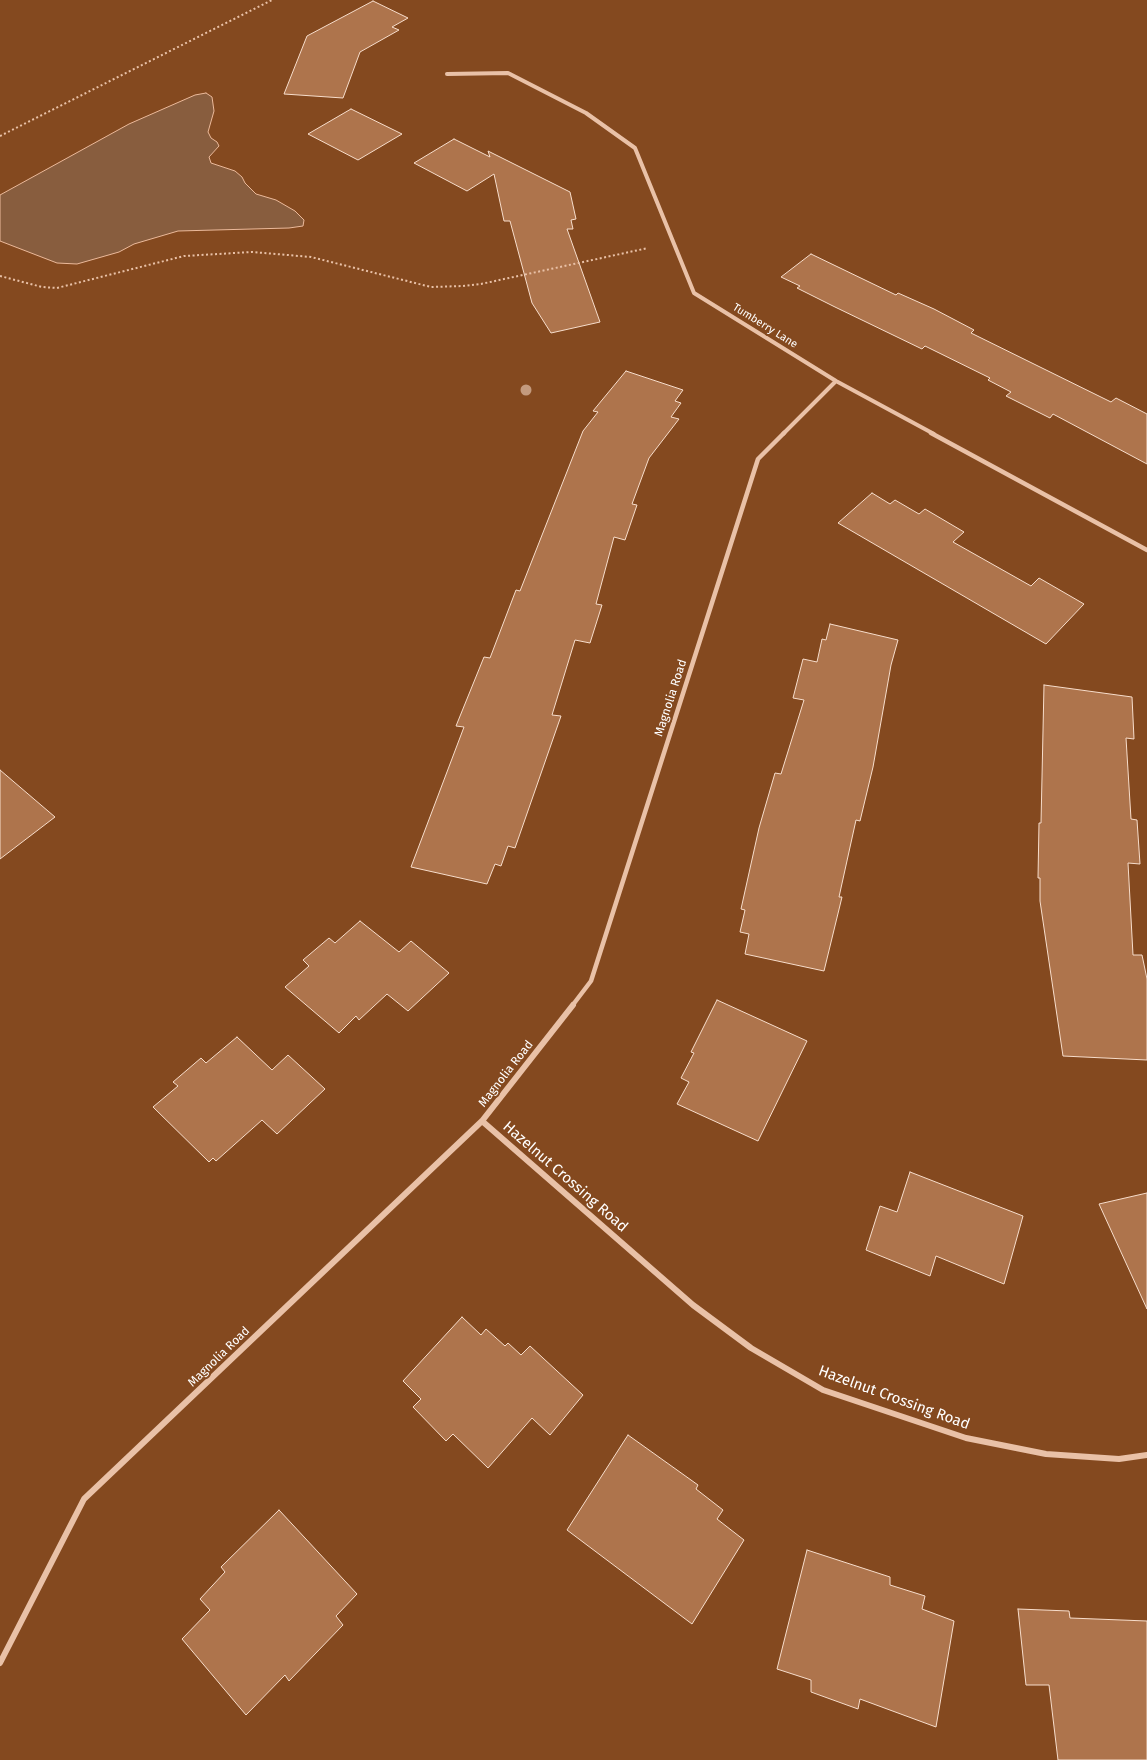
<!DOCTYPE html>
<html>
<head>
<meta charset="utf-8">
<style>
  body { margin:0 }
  canvas { display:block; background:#84491f }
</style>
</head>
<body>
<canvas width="1147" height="1760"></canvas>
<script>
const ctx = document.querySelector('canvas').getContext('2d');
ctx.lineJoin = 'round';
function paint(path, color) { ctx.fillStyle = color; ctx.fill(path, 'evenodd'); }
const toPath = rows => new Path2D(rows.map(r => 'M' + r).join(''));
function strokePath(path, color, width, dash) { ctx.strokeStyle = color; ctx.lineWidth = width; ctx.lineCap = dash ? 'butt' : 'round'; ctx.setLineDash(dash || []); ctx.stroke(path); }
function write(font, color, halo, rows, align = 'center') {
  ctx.font = font + ' "Fira Sans",sans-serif'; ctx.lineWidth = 4; ctx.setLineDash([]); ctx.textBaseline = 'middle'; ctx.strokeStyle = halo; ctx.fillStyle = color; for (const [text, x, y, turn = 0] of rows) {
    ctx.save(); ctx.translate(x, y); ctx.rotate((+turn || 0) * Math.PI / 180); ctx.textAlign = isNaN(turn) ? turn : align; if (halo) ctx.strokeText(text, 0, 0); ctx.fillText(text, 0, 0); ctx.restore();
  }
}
const water = toPath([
  [206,93,212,97,214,111,208,132,211,138,217,142,219,146,209,157,211,163,235,171,242,177,245,183,256,194,276,200,295,211,304,220,303,226,289,228,178,231,134,244,119,252,77,264,57,263,0,241,0,195,129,124,195,95,206,93]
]);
const building = toPath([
  [373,1,408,18,392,27,399,30,360,52,343,98,284,94,307,36,373,1],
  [351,109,402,134,358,160,308,134,351,109],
  [454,139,490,157,488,151,570,192,576,219,571,220,573,229,567,229,600,322,551,333,532,303,510,221,504,221,494,174,467,191,414,163,454,139],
  [811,254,896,295,898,293,934,309,974,330,971,333,1111,402,1116,398,1147,414,1147,464,1053,414,1050,418,1006,396,1011,392,988,380,990,378,925,346,922,349,835,307,797,288,800,286,781,277,811,254],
  [626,371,683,390,675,401,681,403,671,417,679,419,649,458,632,504,637,505,625,540,614,537,596,604,602,605,590,643,575,640,552,715,561,716,515,848,508,846,501,866,495,864,487,884,411,867,464,727,456,726,484,657,490,658,516,590,520,591,583,431,598,412,593,411,626,371],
  [872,493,890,504,895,500,919,514,925,509,964,532,953,542,1031,586,1039,578,1084,604,1046,644,838,523,872,493],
  [830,624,898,640,891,665,873,767,860,821,856,820,839,897,842,897,824,971,745,954,749,934,740,932,745,910,741,909,759,828,775,773,781,774,804,700,793,698,803,659,817,662,822,639,826,640,830,624],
  [1044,685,1132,697,1134,739,1126,738,1131,819,1137,820,1140,864,1128,863,1133,955,1142,955,1147,979,1147,1060,1063,1056,1040,901,1040,878,1038,878,1039,823,1041,823,1044,685],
  [0,770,55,817,0,859,0,770],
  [360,921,399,952,411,941,449,973,408,1011,387,994,359,1020,356,1016,339,1033,285,987,309,966,303,960,329,938,335,943,360,921],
  [717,1000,807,1041,758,1141,677,1104,689,1082,681,1078,694,1053,691,1052,717,1000],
  [237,1037,272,1070,288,1055,325,1089,277,1134,262,1120,216,1161,213,1158,209,1162,153,1107,178,1086,173,1082,201,1058,206,1063,237,1037],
  [910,1172,1023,1216,1004,1284,936,1256,930,1276,866,1250,880,1206,897,1212,910,1172],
  [1147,1193,1147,1309,1099,1204,1147,1193],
  [462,1317,481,1335,486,1329,505,1346,508,1343,521,1355,530,1346,583,1395,550,1435,532,1418,488,1468,453,1434,446,1441,413,1407,421,1399,403,1381,462,1317],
  [628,1435,698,1485,696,1489,723,1510,717,1519,744,1540,692,1624,567,1530,628,1435],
  [279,1510,357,1594,336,1616,343,1625,289,1681,285,1675,246,1715,182,1639,210,1610,200,1599,225,1572,221,1567,279,1510],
  [807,1550,890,1577,890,1585,925,1596,922,1609,954,1621,936,1727,860,1699,858,1709,811,1692,811,1680,777,1669,807,1550],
  [1018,1609,1069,1611,1070,1618,1147,1621,1147,1760,1058,1760,1049,1685,1026,1685,1018,1609]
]);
const path = toPath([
  [0,136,272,0],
  [0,276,42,287,57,288,184,256,252,252,311,257,431,287,463,286,481,284,648,248]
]);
const streetFar2 = toPath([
  [447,74,508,73,586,113,635,148,694,293,836,381,934,434],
  [783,434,836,381]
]);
const streetFar1 = toPath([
  [931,433,1147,550],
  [572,1006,591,981,758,459,784,433]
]);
const street = toPath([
  [482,1121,693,1305,751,1348,823,1390,966,1438,1046,1454,1119,1459,1147,1455],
  [0,1663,84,1499,482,1121,573,1005]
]);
const trees = [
  [526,390]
];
const farStreetnames = [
  ["Tumberry Lane",765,326,32]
];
const streetNames = [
  ["Magnolia Road",671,698,-72],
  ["Magnolia Road",506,1074,-52],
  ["Magnolia Road",219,1357,-44]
];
const nearStreetnames = [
  ["Hazelnut Crossing Road",565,1177,41],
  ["Hazelnut Crossing Road",894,1398,20]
];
paint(water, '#885d3e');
strokePath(water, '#ebb99a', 1);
paint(building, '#ae744c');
strokePath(building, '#f7ddcb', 1);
strokePath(path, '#e9c1a7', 2, [2, 2.5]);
strokePath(streetFar2, '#e9c1a7', 4);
strokePath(streetFar1, '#e9c1a7', 4.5);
strokePath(street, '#e9c1a7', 6);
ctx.fillStyle = '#c39a7e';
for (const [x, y] of trees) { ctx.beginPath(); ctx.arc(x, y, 5.5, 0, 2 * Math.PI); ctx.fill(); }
write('11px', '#fff', '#84491f', farStreetnames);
write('12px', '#fff', '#84491f', streetNames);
write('15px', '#fff', '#84491f', nearStreetnames);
</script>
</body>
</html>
